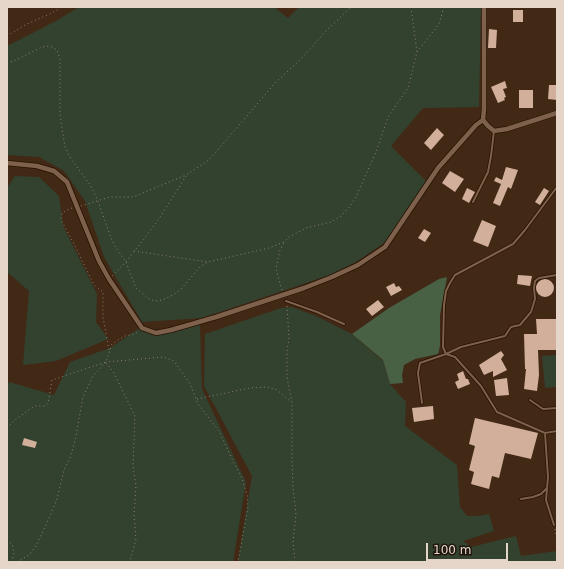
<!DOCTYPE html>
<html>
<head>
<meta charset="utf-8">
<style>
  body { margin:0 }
  #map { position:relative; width:564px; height:569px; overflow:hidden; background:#422916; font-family:"DejaVu Sans",sans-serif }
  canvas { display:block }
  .frame { position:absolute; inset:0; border:8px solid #e6d6ca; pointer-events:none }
  .scale { position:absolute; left:426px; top:543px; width:82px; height:18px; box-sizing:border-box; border:2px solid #e6d6ca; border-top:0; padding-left:5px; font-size:12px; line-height:14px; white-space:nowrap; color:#e6d6ca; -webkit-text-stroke:3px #20150d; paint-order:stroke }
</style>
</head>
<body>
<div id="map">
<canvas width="564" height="569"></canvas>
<div class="frame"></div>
<div class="scale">100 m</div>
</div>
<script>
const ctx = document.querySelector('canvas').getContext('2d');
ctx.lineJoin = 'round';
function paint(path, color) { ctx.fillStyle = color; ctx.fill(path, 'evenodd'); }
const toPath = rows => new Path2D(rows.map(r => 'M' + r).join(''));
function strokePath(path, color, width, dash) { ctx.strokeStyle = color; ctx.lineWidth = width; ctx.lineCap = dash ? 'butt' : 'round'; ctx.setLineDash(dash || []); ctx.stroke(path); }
const green = toPath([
  [79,7,274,7,288,18,299,7,481,7,479,107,423,108,391,146,426,181,410,208,384,243,356,262,330,275,202,318,142,322,104,257,85,201,64,171,39,157,7,155,7,46,56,21],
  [15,176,39,177,59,196,63,226,97,294,96,322,108,339,56,361,23,365,29,291,7,272,7,188],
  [292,307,316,316,352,334,383,361,390,384,406,402,405,426,457,465,460,507,467,516,478,516,489,514,494,531,463,541,471,547,516,536,521,556,557,551,557,562,238,562,252,476,204,386,205,334,281,308],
  [200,324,202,389,246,482,233,562,7,562,7,388,9,382,54,395,70,362,110,348,138,329,159,333],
  [557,355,557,387,545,388,542,356]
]);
const forest = toPath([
  [447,277,440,315,440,346,438,354,415,359,404,365,402,375,403,383,390,384,383,360,352,334,389,308,439,279]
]);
const building = toPath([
  [513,10,523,10,523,22,513,22],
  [489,29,497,30,496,48,488,48],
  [505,81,507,88,503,89,506,97,504,98,505,100,498,103,491,87],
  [549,85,557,85,557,100,548,99],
  [519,90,533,90,533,108,519,108],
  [437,128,444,135,431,150,424,143],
  [506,167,518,170,511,189,508,187,500,206,493,203,501,184,494,181,496,177,502,180],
  [450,171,464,179,455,192,442,183],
  [467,188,475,192,469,203,462,199],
  [544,188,549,191,540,205,535,202],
  [482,220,496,226,488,247,473,241],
  [424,229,431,233,425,242,418,238],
  [518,275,532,276,530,286,517,284],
  '536 288a9 9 0 1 1 18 0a9 9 0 1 1-18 0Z',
  [394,283,396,287,399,286,402,290,391,296,386,287],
  [378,300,384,307,372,316,366,309],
  [536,319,557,319,557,350,538,350,539,375,537,391,524,389,526,369,525,369,524,334,537,334],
  [501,351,504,355,501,359,507,370,493,377,493,371,484,375,479,365],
  [463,371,466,379,468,379,470,384,458,389,455,382,459,380,457,374],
  [507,378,509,395,496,396,494,380],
  [433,406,434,419,414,422,412,408],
  [475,418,538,433,531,459,505,453,499,478,492,476,489,489,471,484,474,472,469,470,475,446,469,444],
  [24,438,37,442,35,448,22,445]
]);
const path = toPath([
  [411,7,417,52],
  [7,36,25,25,52,13,61,7],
  [7,61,12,62,40,48,46,46,52,47,57,50,60,59,60,115,65,147,71,159,91,186,98,201,111,238,116,248,126,262,132,278,136,288,149,299,155,301,162,300,173,295,181,289,201,266,208,262,269,248,284,242,289,237,306,228,331,222,341,216,350,206,356,197,376,152,388,117,408,88,417,52,439,24,444,7],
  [81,206,110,197,133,197,186,175,209,160,276,82,301,59,327,30,351,7],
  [72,208,67,210,62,213,61,220,73,242,94,285,103,292,103,317,109,350],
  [134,251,208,262],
  [112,276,126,262,159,219,186,176],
  [282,290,278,277,276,268,280,250,284,243],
  [287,306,289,338,287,351,287,377,292,403,292,459,293,487,296,514,293,541,295,562],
  [106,363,114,373,135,416,133,466,136,486,134,515,136,539,130,562],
  [197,399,250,388,267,387,277,390,291,402],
  [7,428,15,420,30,409,36,406,45,406,48,403,52,380,106,362,112,344,125,336,135,334,139,331],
  [555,529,557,540],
  [7,540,12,544,14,552,12,562],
  [17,562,29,555,36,546,50,516,57,499,64,470,70,458,75,441,83,397,93,376,106,362,163,357,174,361,190,384,198,404,219,431,233,461,242,478,247,495,248,507,238,562]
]);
const service = toPath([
  [557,187,525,230,513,244,455,275,450,283,446,291,444,305,443,347,446,354,455,357,481,386,497,412,545,433,557,431],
  [473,202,488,172,491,156,494,131],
  [286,301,317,312,344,324],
  [530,400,543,409,557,408],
  [422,403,418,373,420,363,446,354,461,347,505,336,511,327,520,325,531,312,535,299,534,288,535,281,539,278,557,275],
  [547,489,546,500,554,525],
  [521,499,533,497,541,494,547,488,548,477,545,433]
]);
const minor = toPath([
  [484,7,484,109,483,120,488,126,494,131,507,129,557,113],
  [7,163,37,166,54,171,67,182,99,261,109,279,142,328,156,333,171,330,216,317,304,288,332,277,358,265,385,247,438,168,476,125,483,120]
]);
paint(green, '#32422f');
paint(forest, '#486044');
paint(building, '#d1af9b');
strokePath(service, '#281101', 3.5);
strokePath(minor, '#281101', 6);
strokePath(path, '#927e6e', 1, [1, 3]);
strokePath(service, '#7e614c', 2);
strokePath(minor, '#7e614c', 4.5);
</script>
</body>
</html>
